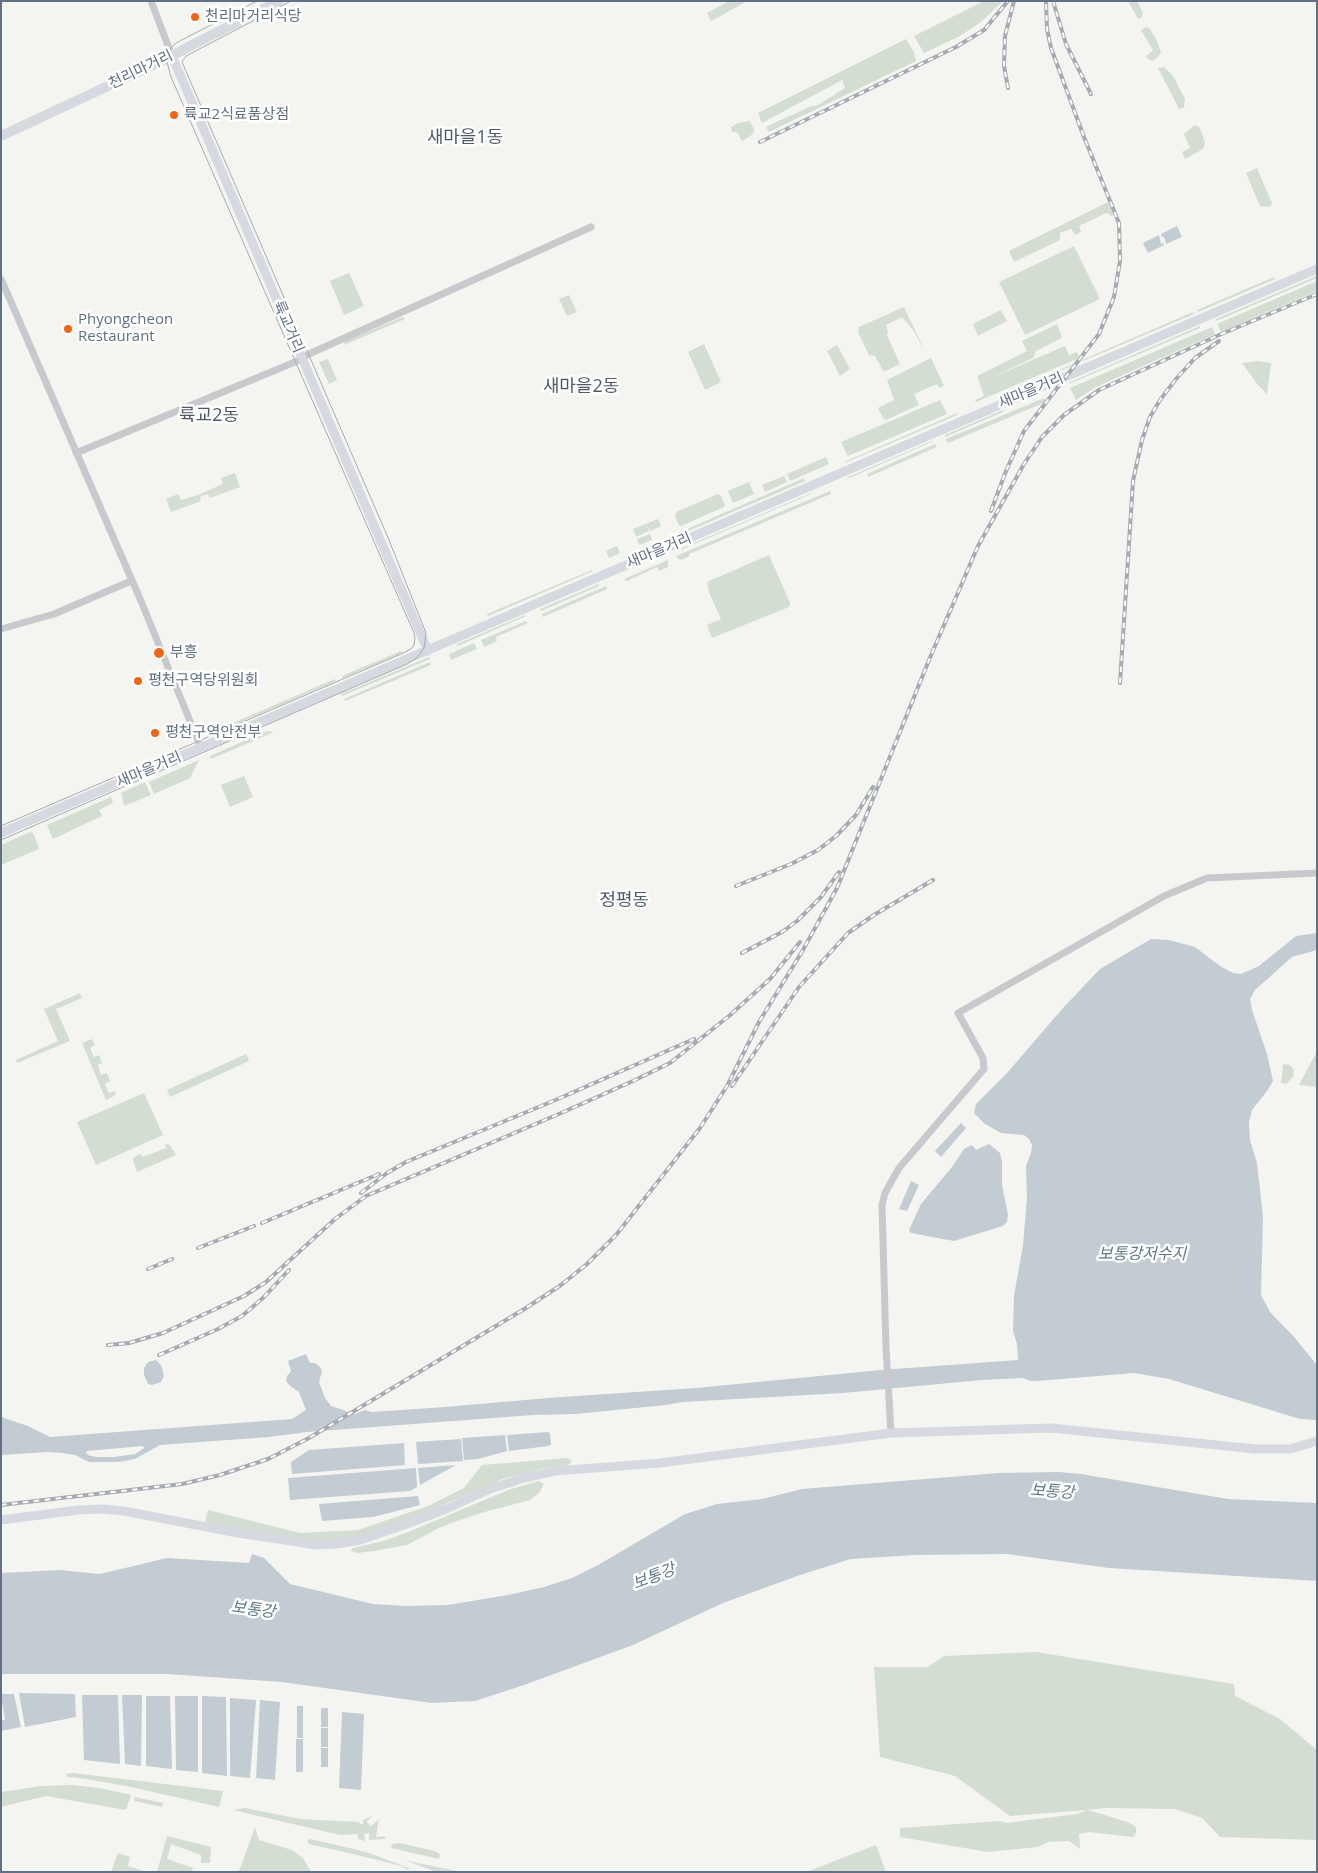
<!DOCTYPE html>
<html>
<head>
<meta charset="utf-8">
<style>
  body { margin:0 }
  #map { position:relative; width:1318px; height:1873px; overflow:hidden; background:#f4f5f0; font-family:"Open Sans",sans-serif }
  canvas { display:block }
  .frame { position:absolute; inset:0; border:2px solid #617085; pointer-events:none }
</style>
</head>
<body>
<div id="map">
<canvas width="1318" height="1873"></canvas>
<div class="frame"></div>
</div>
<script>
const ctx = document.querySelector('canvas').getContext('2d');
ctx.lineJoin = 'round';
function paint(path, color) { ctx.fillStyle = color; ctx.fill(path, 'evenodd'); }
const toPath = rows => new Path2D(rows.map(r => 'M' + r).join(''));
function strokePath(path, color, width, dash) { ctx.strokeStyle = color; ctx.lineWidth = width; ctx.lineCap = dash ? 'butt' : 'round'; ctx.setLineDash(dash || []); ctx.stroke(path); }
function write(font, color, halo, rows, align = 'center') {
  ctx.font = font + ' "Open Sans","Noto Sans KR",sans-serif'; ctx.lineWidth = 5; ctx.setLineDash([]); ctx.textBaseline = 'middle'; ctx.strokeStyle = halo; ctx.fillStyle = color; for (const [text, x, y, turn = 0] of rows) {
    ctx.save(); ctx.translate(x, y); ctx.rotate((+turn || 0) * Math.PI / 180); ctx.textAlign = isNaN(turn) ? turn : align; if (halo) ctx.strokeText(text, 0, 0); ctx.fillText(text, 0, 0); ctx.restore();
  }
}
const green = toPath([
  [729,1,743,1,744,3,711,21,707,13],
  [984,1,1003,1,981,22,960,36,924,53,914,36],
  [1128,1,1137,1,1143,13,1142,17,1138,19],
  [1146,27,1150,29,1156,39,1161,52,1158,57,1152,61,1148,59,1146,56,1153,50,1141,30],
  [906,39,914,52,916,61,769,132,766,127,809,107,818,105,845,88,842,80,762,123,758,113],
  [1164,67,1173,76,1185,99,1184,107,1179,109,1158,68],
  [750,121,754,129,753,134,742,141,737,132,732,132,731,127,738,123],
  [1195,125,1199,127,1202,133,1205,144,1203,149,1185,159,1182,152,1190,148,1184,134],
  [1257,168,1272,203,1271,206,1266,207,1260,206,1246,173],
  [1108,202,1113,214,1112,217,1108,213,1106,213,1079,226,1081,232,1075,235,1071,229,1060,233,1060,240,1014,262,1009,251],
  [1074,246,1100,299,1025,335,999,282],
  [349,273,364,306,344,315,330,281],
  [1317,276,1317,278,1216,321,1216,319],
  [1274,277,1275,279,1198,312,1197,310],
  [1317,281,1317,291,1221,332,1217,324],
  [569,295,577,312,567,316,559,299],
  [904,307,925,351,913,330,902,317,886,325,888,332,887,335,900,364,884,372,875,356,869,355,858,332,859,327],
  [1001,310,1007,321,978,336,973,324],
  [1193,312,1194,314,1083,361,1082,360],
  [403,317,405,319,344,345,345,341],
  [1057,324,1062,338,1036,351,1033,358,986,380,1065,346,1069,355,1077,352,1079,358,976,402,975,400,984,396,977,376,1027,351,1022,341],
  [1200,326,1200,328,1069,384,1068,383],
  [1212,327,1215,334,1096,387,1076,400,1070,388],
  [704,344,721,382,705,390,688,352],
  [837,345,850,369,840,376,827,351],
  [931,358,944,386,939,388,937,384,914,394,919,405,886,420,883,418,878,408,894,400,887,380],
  [328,359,337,380,329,384,319,362],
  [1257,361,1271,363,1267,394,1258,385,1242,363],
  [1073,364,1074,365,1001,396,1000,395],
  [1044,398,1046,402,948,443,946,439],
  [940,400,947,414,848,456,841,442],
  [1003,410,1003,412,945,437,945,435],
  [957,413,957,415,847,462,844,462],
  [932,441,934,441,847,479,848,477],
  [935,444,937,447,868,477,867,474],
  [826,457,829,464,790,481,787,474],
  [235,473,240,487,210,498,208,494,200,497,201,501,171,512,166,499,178,494,181,500,198,495,223,484,221,478],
  [784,476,787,482,765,492,762,485],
  [804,478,805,481,679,535,678,533],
  [749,482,754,494,733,503,728,491],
  [830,491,831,494,689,554,690,556,681,560,677,558,676,556],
  [811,493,811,494,676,552,680,549],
  [718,494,721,496,725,505,724,507,681,526,679,525,675,517,676,512],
  [658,519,661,526,650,531,646,524],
  [646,524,649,531,636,537,633,529],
  [650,534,652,540,639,545,637,539],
  [617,546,620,553,609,558,606,551],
  [769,555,790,603,789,607,712,638,707,625,721,619,708,590,709,589,707,582],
  [668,560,668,567,659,571,657,567,627,581,624,579],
  [592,570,593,571,488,616,487,614],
  [599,584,599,586,541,611,540,609],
  [606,586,607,589,543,617,542,614],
  [525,615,526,616,458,646,457,644],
  [526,621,528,623,496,637,497,641,484,647,481,640],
  [474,643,477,649,451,660,449,654],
  [401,651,402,653,343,678,342,676],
  [429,657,430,659,342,696,341,694],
  [430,662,431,665,345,701,344,699],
  [335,679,336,681,220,731,219,729],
  [267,731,274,732,211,759,210,756],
  [199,760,190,778,154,794,149,782],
  [244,776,253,797,230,807,221,785],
  [145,782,151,795,124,806,121,793],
  [111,797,113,803,99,810,102,816,53,839,47,825],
  [30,832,33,833,39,849,1,865,1,845],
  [80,993,82,998,56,1009,70,1041,17,1063,16,1060,58,1041,44,1009],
  [92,1039,95,1045,90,1048,94,1057,99,1055,102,1063,98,1065,101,1075,107,1073,110,1081,105,1084,109,1093,115,1091,116,1095,106,1100,82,1043],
  [1317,1051,1317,1087,1299,1085],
  [246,1054,249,1061,170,1097,167,1090],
  [1283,1064,1290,1065,1294,1070,1293,1077,1286,1084,1281,1083],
  [144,1093,163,1135,96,1165,77,1122],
  [165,1144,170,1145,176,1155,137,1172,133,1160,134,1157,140,1154,143,1157,166,1148],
  [567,1458,572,1460,569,1465,545,1468,503,1479,403,1522,357,1538,314,1542,240,1530,205,1522,208,1510,300,1533,358,1530,428,1506,464,1488,482,1465],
  [539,1481,544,1484,539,1493,530,1500,488,1511,457,1521,439,1528,407,1545,374,1551,357,1553,351,1551,352,1548,384,1541,413,1530,508,1490],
  [1036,1652,1234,1684,1235,1696,1280,1719,1317,1750,1317,1840,1220,1837,1202,1818,1175,1809,1105,1808,1088,1810,1128,1822,1136,1827,1136,1833,1133,1837,1089,1832,1079,1834,1080,1849,1069,1841,1049,1842,1038,1847,988,1852,900,1837,900,1828,1000,1821,1006,1823,1077,1814,1087,1810,1010,1816,955,1776,880,1757,874,1667,928,1667,944,1656],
  [73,1773,223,1791,219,1807,131,1787,87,1779,67,1777,66,1774],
  [72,1785,99,1788,131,1795,126,1810,46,1796,1,1807,2,1792,41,1786],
  [135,1797,163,1803,162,1807,134,1801],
  [245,1808,300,1819,359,1822,360,1824,363,1824,363,1820,372,1816,367,1822,371,1826,379,1819,376,1837,385,1836,385,1839,369,1840,369,1833,364,1834,365,1841,358,1839,358,1834,340,1835,233,1810],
  [255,1827,259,1840,292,1850,303,1858,311,1872,238,1872,241,1866],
  [167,1836,211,1847,210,1863,201,1863,201,1855,171,1844,167,1859,193,1868,192,1872,157,1872],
  [310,1839,366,1852,409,1868,408,1870,401,1866,374,1859,309,1844,307,1841],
  [399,1843,435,1851,440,1854,439,1859,391,1848,392,1844],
  [876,1845,886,1872,806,1872],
  [118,1853,130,1857,128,1866,144,1871,111,1872],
  [404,1860,447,1869,460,1872,437,1872]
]);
const water = toPath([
  [1177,226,1182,237,1166,244,1164,237,1162,237,1161,234],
  [1159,235,1161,244,1163,243,1164,245,1148,253,1143,243],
  [1317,933,1317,950,1292,957,1255,990,1250,999,1252,1010,1267,1054,1273,1081,1267,1091,1252,1110,1249,1122,1250,1140,1257,1163,1263,1217,1261,1295,1270,1312,1295,1338,1317,1365,1317,1420,1300,1419,1169,1379,1134,1373,1037,1381,1030,1381,1023,1378,982,1380,843,1393,683,1402,666,1405,575,1414,533,1415,307,1432,269,1437,160,1445,135,1459,118,1462,89,1462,75,1455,63,1453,47,1452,1,1455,1,1417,28,1426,50,1437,292,1419,306,1410,299,1392,290,1386,286,1381,287,1376,291,1371,288,1361,306,1354,310,1363,315,1363,320,1367,322,1371,319,1382,325,1398,331,1406,355,1414,365,1410,372,1412,445,1407,548,1398,696,1388,881,1370,1018,1360,1017,1344,1013,1331,1014,1296,1023,1245,1027,1198,1026,1166,1031,1153,1032,1145,1029,1139,1024,1135,1001,1133,985,1124,974,1113,976,1104,1007,1073,1063,1008,1100,969,1151,939,1169,940,1195,947,1220,966,1233,973,1241,974,1259,966,1296,936],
  [143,1446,144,1448,135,1454,114,1457,96,1457,88,1455,86,1452,87,1451],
  [961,1123,966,1128,941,1157,935,1151],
  [989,1144,1000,1153,1002,1162,1002,1185,1008,1215,1007,1222,1003,1226,954,1241,911,1233,909,1230,921,1204,952,1167,964,1149,972,1145,976,1150],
  [911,1181,919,1185,907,1211,899,1209],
  [156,1360,161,1365,164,1376,161,1382,152,1385,148,1384,144,1375,144,1368,148,1362],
  [548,1432,550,1433,551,1444,548,1446,509,1451,507,1435],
  [505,1435,507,1451,478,1459,464,1460,462,1438],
  [461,1439,463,1461,418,1464,416,1442],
  [404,1443,405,1465,292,1474,291,1462,309,1450],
  [456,1465,420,1485,418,1468],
  [416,1468,417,1487,410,1491,290,1500,288,1478],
  [1059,1472,1081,1474,1228,1499,1317,1503,1317,1581,1109,1568,1007,1554,915,1555,851,1559,800,1575,723,1603,633,1645,524,1685,475,1701,432,1703,282,1682,167,1674,1,1674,1,1573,59,1570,100,1574,167,1558,249,1563,252,1554,264,1558,290,1584,373,1604,406,1606,448,1605,508,1595,544,1587,572,1578,598,1565,685,1514,717,1504,762,1499,802,1489,999,1473],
  [418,1496,420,1505,373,1517,322,1521,319,1504],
  [19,1693,75,1694,76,1717,25,1727],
  [1,1694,14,1694,21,1727,1,1731,1,1720,5,1720],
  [82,1695,118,1695,120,1764,84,1760],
  [122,1695,142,1695,141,1766,125,1764],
  [146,1696,170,1696,172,1769,146,1766],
  [175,1696,198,1696,198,1772,176,1770],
  [202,1696,226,1697,227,1776,202,1773],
  [230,1698,256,1700,250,1778,230,1776],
  [260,1700,280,1702,275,1780,256,1778],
  [297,1706,303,1706,303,1738,297,1738],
  [321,1708,328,1708,328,1727,321,1727],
  [342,1712,364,1714,361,1790,339,1788],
  [321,1728,328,1728,328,1747,321,1747],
  [296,1739,303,1739,303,1772,296,1772],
  [321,1748,328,1748,328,1767,321,1767]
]);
const minor = toPath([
  [151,1,172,56],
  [1,279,141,601,201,748],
  [76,453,295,362,309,354,591,227],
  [1,629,54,614,131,581],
  [891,1433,886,1348,882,1205,885,1193,899,1168,984,1069,983,1058,958,1013,1164,896,1207,878,1317,873]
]);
const major = toPath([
  [172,56,428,651],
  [1,833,1317,269],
  [1,1520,78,1510,102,1509,124,1511,238,1533,298,1542,315,1545,337,1544,360,1540,404,1525,446,1509,490,1489,524,1478,555,1471,660,1463,891,1433,1051,1428,1255,1449,1290,1449,1317,1441]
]);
const highway = toPath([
  [1,136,153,65,279,1]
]);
const tram = toPath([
  [1,826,401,654,411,649,414,645,415,638,414,633,171,77,167,62,167,52,176,43,257,1],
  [1,840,407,664,418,657,424,648,426,633,389,540,182,62,186,56,291,1]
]);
const rail = toPath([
  [1053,1,1066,44,1091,94],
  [1008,88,1004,66,1005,36,1014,1],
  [760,142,956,47,984,30,1008,1],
  [991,511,1006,471,1024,431,1099,334,1114,297,1120,261,1119,223,1084,137,1051,48,1047,29,1046,1],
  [1120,683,1133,481,1142,440,1150,417,1160,400,1176,379,1195,358,1219,341],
  [736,886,791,864,818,850,836,836,856,815,873,787],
  [742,953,782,932,797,921,821,897,839,872],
  [732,1086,799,987,848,933,874,915,933,880],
  [361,1193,387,1173,406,1162,558,1099,694,1039],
  [262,1223,379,1174],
  [198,1248,254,1226],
  [148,1269,172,1259],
  [108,1345,129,1343,163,1333,244,1296,266,1282,335,1219,366,1196,559,1114,633,1081,670,1063,729,1016,770,979,800,942],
  [159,1355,216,1330,242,1316,264,1297,289,1270],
  [1,1505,182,1484,220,1475,268,1459,309,1438,526,1308,561,1285,587,1264,616,1235,700,1128,727,1086,759,1022,803,950,837,888,929,660,978,546,1024,464,1042,437,1064,415,1099,390,1219,335,1317,294]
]);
const markers = [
  [195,17,5,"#f46411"],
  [174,115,5,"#f46411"],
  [68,329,5,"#f46411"],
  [159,653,6,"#f46411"],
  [138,681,5,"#f46411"],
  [155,733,5,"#f46411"]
];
const poiNames = [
  ["천리마거리식당",205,17],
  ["륙교2식료품상점",184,115],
  ["Phyongcheon",78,320],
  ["Restaurant",78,337],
  ["부흥",170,653],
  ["평천구역당위원회",148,681],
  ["평천구역안전부",165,733]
];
const streetNames = [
  ["천리마거리",141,70,-26],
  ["륙교거리",288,327,67],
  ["새마을거리",1031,391,-23],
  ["새마을거리",659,551,-23],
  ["새마을거리",149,770,-23]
];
const waterNames = [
  ["보통강저수지",1142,1254],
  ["보통강",1052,1492,4],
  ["보통강",654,1577,-21],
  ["보통강",253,1610,7]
];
const quarterNames = [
  ["새마을1동",465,138],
  ["새마을2동",581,387],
  ["륙교2동",209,416],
  ["정평동",624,901]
];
paint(green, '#d4ddd1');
paint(water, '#c3ccd2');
strokePath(minor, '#c7c9cd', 7);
strokePath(major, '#d6d9df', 9);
strokePath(highway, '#d6d9df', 10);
strokePath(tram, '#a6aab1', 1);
strokePath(rail, '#a6aab1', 4);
strokePath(rail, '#fff', 2, [5.5]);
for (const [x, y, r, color] of markers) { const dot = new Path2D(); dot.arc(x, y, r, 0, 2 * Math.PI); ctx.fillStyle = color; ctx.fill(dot); strokePath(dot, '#fff', 2); }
write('15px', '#617085', '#fff', poiNames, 'left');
write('15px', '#617085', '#fff', streetNames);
write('italic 16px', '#617989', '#fff', waterNames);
write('18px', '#4f5a69', '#fff', quarterNames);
</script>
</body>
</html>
